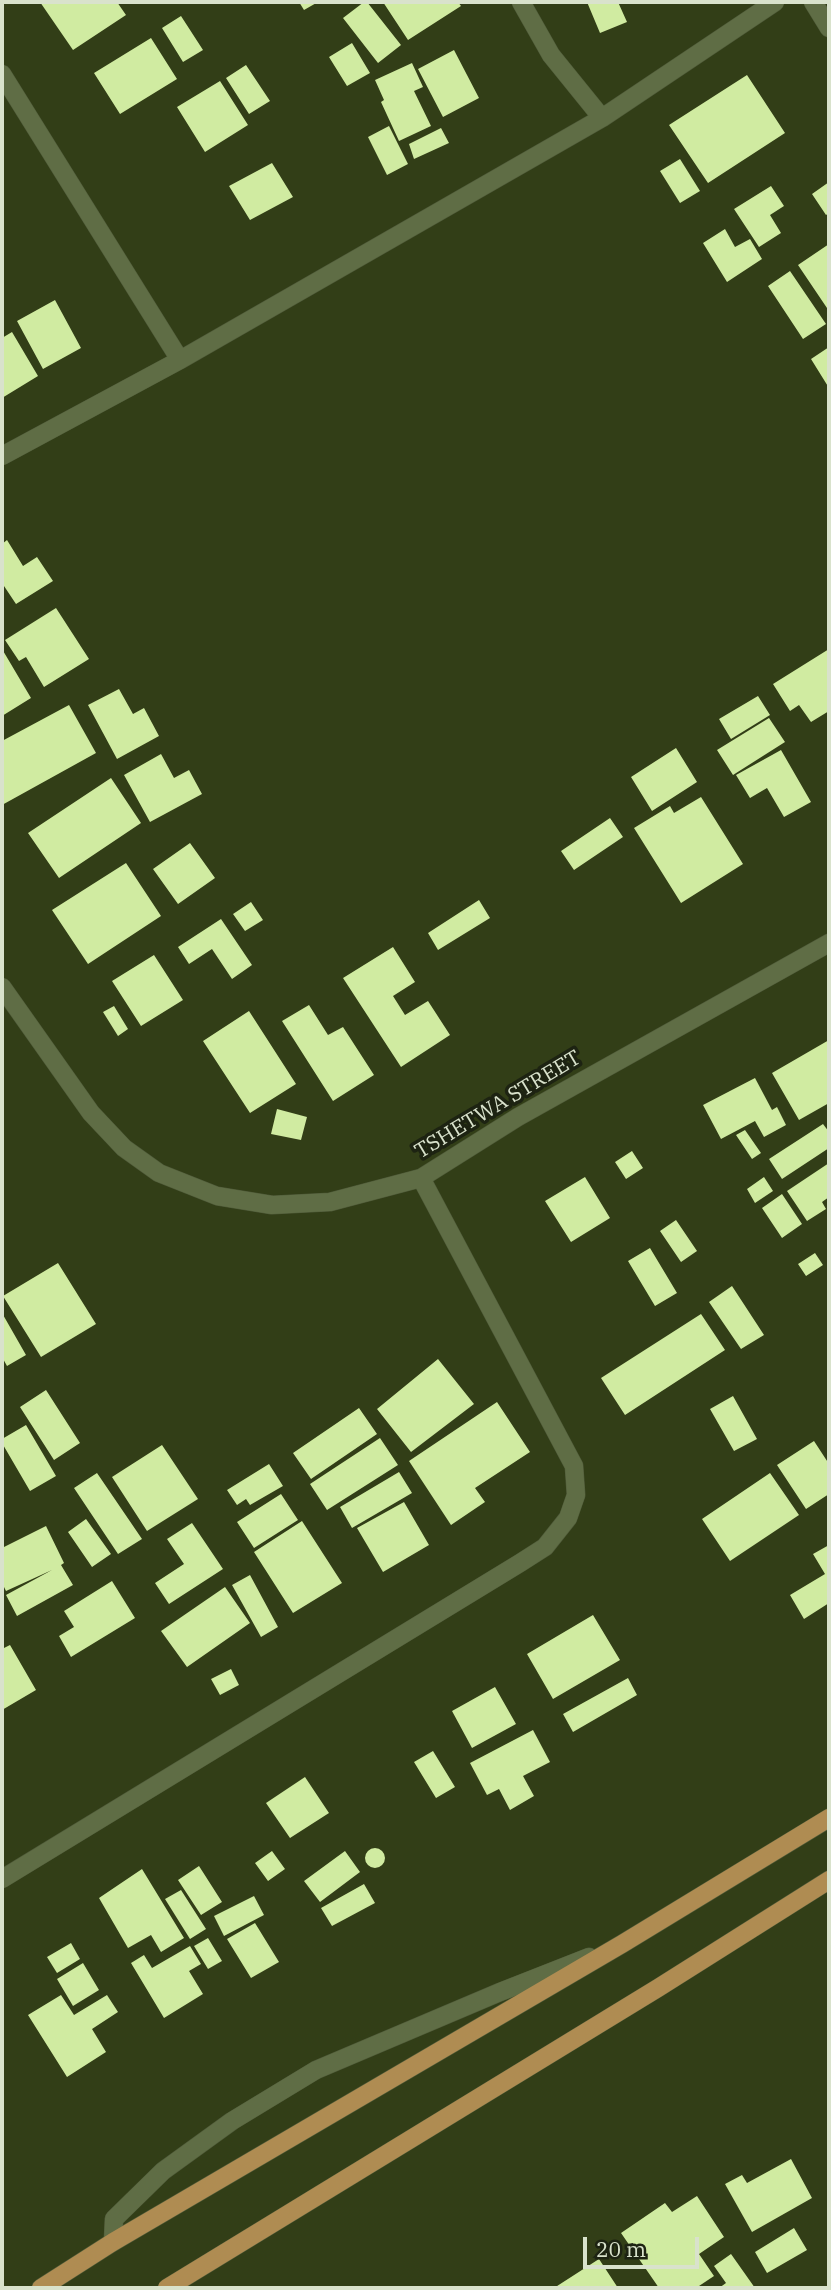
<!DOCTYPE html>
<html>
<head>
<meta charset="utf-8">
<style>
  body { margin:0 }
  #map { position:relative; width:831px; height:2290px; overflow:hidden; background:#323e17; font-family:"IBM Plex Serif",serif }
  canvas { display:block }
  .frame { position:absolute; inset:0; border:4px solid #d9e2cc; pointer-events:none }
  .scale { position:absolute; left:583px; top:2237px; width:116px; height:32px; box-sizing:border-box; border:4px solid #d9e2cc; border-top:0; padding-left:9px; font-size:21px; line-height:24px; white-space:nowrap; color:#d9e2cc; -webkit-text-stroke:5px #1d2312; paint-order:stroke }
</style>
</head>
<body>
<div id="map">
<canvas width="831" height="2290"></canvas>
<div class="frame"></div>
<div class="scale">20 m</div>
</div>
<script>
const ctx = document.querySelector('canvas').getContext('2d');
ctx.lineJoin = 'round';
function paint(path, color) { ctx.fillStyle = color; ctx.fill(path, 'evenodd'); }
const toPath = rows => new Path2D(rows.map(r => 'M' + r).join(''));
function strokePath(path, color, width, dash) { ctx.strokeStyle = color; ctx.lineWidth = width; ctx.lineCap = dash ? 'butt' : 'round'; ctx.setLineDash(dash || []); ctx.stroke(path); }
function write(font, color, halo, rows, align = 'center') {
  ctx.font = font + ' "IBM Plex Serif",serif'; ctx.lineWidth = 7; ctx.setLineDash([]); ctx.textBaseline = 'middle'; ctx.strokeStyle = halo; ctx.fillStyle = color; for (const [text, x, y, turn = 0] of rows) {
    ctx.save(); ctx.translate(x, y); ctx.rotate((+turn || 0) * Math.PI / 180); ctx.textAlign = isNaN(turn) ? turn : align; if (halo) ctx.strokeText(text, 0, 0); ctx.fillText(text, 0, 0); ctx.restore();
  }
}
const building = toPath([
  [40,2,117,2,126,15,73,50],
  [299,2,318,2,304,10],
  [364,2,367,2,401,45,378,63,343,18],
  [383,2,458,2,461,6,408,40],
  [587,2,618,2,627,22,600,33],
  [181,16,203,50,183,62,162,28],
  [151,38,177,79,120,114,94,73],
  [352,43,370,73,347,86,329,57],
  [454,50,479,98,443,117,418,69],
  [412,63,423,87,414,91,431,126,399,141,381,102,384,100,375,80],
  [246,65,270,101,249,114,226,78],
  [747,75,785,133,708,183,669,125],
  [220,81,248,125,205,152,177,107],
  [389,126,408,164,387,175,368,137],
  [441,128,449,143,414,159,409,144],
  [680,159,700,191,680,203,660,171],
  [272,163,293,197,250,220,229,186],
  [829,182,829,213,826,215,812,194],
  [771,186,784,206,770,215,781,233,759,247,734,209],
  [725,229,735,247,750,239,762,259,727,282,703,243],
  [829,244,829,311,798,265],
  [790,271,826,324,803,339,768,286],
  [55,300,81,348,43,369,17,321],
  [12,332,38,376,2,398,2,338],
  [829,347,829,388,811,359],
  [7,540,23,566,37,557,53,581,16,604,2,583,2,544],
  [56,608,89,659,44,687,26,657,19,661,5,640],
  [2,649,31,698,2,716],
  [829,649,829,711,811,722,799,705,790,711,773,684],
  [119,689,133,714,144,708,159,736,117,759,88,705],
  [758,696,770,715,731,739,719,719],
  [69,705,96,753,2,805,2,741],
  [769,718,785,742,733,775,717,750],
  [676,748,697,782,652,811,631,777],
  [781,750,811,802,784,817,767,788,750,798,736,775],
  [161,754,174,778,189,770,202,794,150,822,124,775],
  [111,778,141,823,59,878,28,833],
  [701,797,743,864,681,903,634,828,670,806,674,813],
  [610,818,623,837,574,870,561,851],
  [190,843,215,878,178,904,153,869],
  [126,863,161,916,88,964,52,910],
  [479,900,490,918,438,950,428,933],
  [251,902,263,920,245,931,233,914],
  [221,919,252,965,232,979,212,949,189,964,178,947],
  [393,947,415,982,393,996,405,1015,428,1001,450,1035,401,1067,343,978],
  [154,955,183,1000,141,1026,112,981],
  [309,1005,328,1035,343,1027,374,1075,333,1101,282,1021],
  [114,1006,128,1029,118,1036,103,1012],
  [249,1011,296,1084,250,1113,203,1041],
  [829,1040,829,1103,799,1120,772,1073],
  [755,1078,772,1110,777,1107,786,1125,764,1137,755,1121,721,1139,703,1105],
  [277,1109,307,1117,301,1140,271,1134],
  [823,1124,829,1132,829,1148,782,1179,769,1159],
  [745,1130,761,1153,752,1159,736,1135],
  [632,1151,643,1168,626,1179,615,1162],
  [829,1163,829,1197,822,1202,826,1209,807,1221,787,1191],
  [585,1177,610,1218,571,1242,545,1201],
  [764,1177,773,1191,755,1203,747,1189],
  [782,1194,802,1224,782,1238,762,1208],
  [676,1220,697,1251,681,1262,660,1231],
  [650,1248,677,1293,655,1306,628,1261],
  [815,1253,823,1265,806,1276,798,1264],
  [58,1263,96,1324,41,1357,3,1296],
  [732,1286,764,1335,741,1349,709,1302],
  [2,1313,26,1355,7,1366,2,1357],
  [701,1314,725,1350,625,1415,601,1378],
  [438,1359,474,1404,411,1452,377,1409],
  [46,1390,80,1443,54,1460,20,1407],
  [733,1396,757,1439,734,1451,710,1409],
  [497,1402,530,1452,475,1488,485,1502,451,1525,409,1461],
  [359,1408,377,1434,311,1479,293,1453],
  [26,1425,56,1476,30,1491,2,1443,2,1439],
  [380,1438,398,1465,327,1510,310,1484],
  [814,1441,829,1464,829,1494,806,1509,777,1465],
  [162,1445,198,1499,147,1531,112,1477],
  [269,1464,283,1486,250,1505,246,1499,237,1505,227,1490],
  [399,1472,412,1493,352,1528,340,1507],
  [97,1473,142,1539,118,1554,74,1488],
  [770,1473,799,1515,730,1561,702,1519],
  [281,1494,298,1520,254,1548,237,1522],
  [404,1502,429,1545,383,1572,357,1528],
  [86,1519,111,1554,92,1567,68,1532],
  [302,1521,342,1583,293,1613,254,1552],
  [192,1523,223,1569,169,1604,155,1583,184,1564,167,1539],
  [46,1526,64,1563,61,1565,73,1585,17,1616,6,1595,52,1570,6,1591,2,1583,2,1548],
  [829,1545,829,1603,804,1619,790,1595,825,1574,813,1554],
  [250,1575,278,1627,261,1637,232,1585],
  [112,1581,135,1618,71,1657,59,1636,74,1627,64,1611],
  [225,1587,250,1623,187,1667,161,1631],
  [593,1615,620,1660,553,1699,527,1654],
  [10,1645,36,1690,2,1710,2,1649],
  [231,1669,239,1685,220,1695,211,1679],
  [628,1678,637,1695,573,1732,563,1714],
  [495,1687,516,1724,472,1748,452,1711],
  [533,1730,550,1762,523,1776,534,1796,510,1810,499,1789,487,1795,470,1763],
  [433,1751,455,1787,436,1798,414,1762],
  [305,1777,329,1813,290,1838,266,1803],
  '365 1858a10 10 0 1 1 20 0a10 10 0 1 1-20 0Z',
  [272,1851,285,1869,268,1881,255,1863],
  [345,1851,360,1872,320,1902,304,1881],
  [199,1866,222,1902,201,1915,178,1880],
  [142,1869,184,1938,161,1952,151,1935,128,1948,99,1898],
  [364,1884,375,1903,332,1926,321,1908],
  [181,1890,206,1929,190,1939,165,1899],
  [254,1896,264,1915,224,1936,214,1916],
  [255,1923,279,1962,251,1978,227,1939],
  [208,1938,222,1961,208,1969,194,1946],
  [71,1943,80,1959,57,1973,47,1957],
  [190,1946,201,1964,189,1971,203,1994,164,2018,131,1963,144,1955,152,1968],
  [83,1963,99,1990,73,2006,57,1979],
  [61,1995,74,2015,107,1995,118,2012,92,2029,106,2052,67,2077,28,2015],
  [791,2159,812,2198,752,2232,725,2184,742,2175,747,2183],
  [697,2196,724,2237,699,2254,714,2276,696,2288,659,2288,621,2233,665,2203,672,2212],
  [794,2228,807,2250,767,2273,755,2252],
  [731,2254,755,2288,719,2288,726,2283,714,2266],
  [599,2259,618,2288,554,2288]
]);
const service = toPath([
  [113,2242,114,2219,163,2171,232,2121,316,2070,500,1992,589,1957]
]);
const minor = toPath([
  [521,2,551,55,602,118],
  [813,2,829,28],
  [2,74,180,360],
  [2,456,180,360,602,118,775,2],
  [2,987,91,1113,124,1148,159,1173,217,1196,272,1205,330,1202,421,1178,518,1117,829,943],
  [2,1879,520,1563,545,1547,568,1518,576,1495,574,1466,421,1178]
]);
const primary = toPath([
  [41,2288,113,2242,622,1944,829,1818],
  [167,2288,658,1988,829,1880]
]);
const streetNames = [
  ["TSHETWA STREET",498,1105,-31]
];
paint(building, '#d0eba1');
strokePath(service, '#4f5a39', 19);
strokePath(minor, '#4f5a39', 19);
strokePath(primary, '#4f5a39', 19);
strokePath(service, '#5f6d45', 18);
strokePath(minor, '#5f6d45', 18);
strokePath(primary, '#af8c52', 18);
write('21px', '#d9e2cc', '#1d2312', streetNames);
</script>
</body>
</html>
